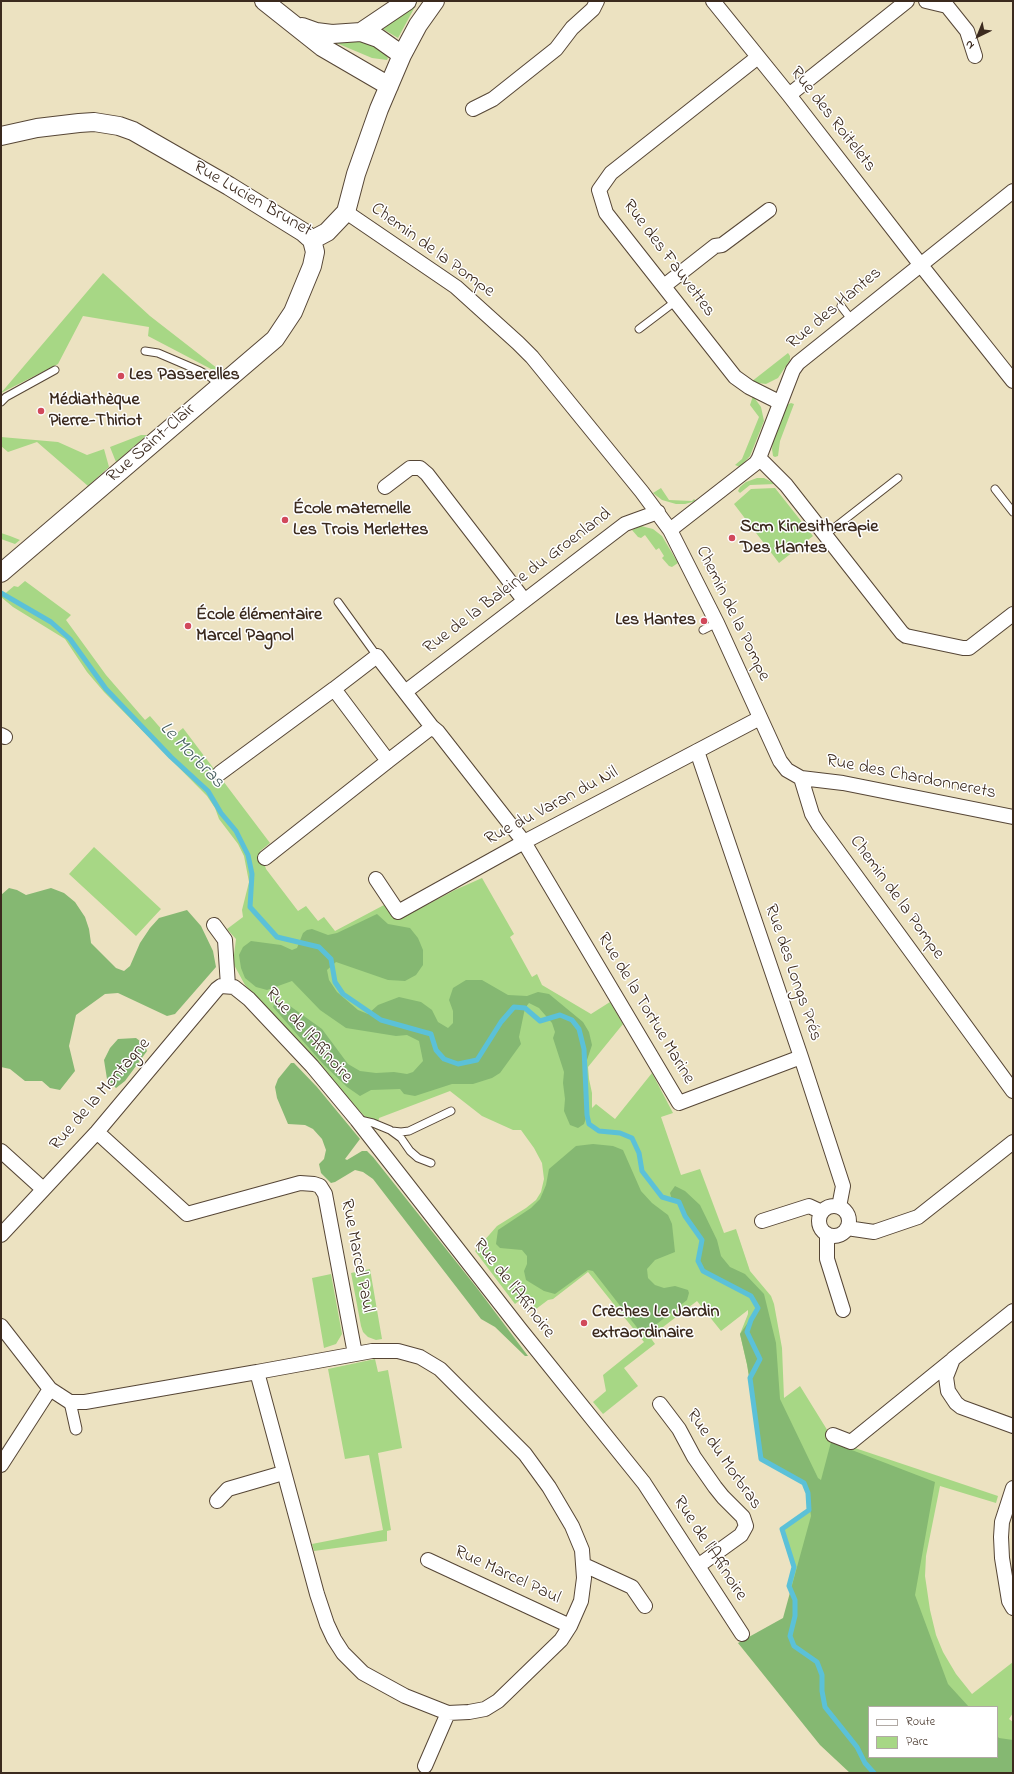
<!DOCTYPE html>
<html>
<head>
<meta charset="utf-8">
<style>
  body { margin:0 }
  #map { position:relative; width:1014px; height:1774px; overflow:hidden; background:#ece2c1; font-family:"Indie Flower",sans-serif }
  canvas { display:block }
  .frame { position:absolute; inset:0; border:2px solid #3b2a1e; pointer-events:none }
  .legend { position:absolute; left:868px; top:1706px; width:130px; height:52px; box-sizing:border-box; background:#fff; border:1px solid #b1aaa5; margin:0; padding:5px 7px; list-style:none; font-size:12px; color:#3b2a1e }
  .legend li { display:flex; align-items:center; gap:8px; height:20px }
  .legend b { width:20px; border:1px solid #b1aaa5 }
  .north { position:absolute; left:958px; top:16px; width:40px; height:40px; -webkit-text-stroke:3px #fff; paint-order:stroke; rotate:223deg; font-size:11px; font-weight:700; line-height:16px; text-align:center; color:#3b2a1e }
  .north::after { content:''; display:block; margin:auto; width:14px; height:18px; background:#3b2a1e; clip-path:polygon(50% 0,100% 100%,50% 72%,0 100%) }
</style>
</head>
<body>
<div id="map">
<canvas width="1014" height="1774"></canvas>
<div class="frame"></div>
<ul class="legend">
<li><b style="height:5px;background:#fff"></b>Route</li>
<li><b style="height:11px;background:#a7d785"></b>Parc</li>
</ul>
<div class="north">N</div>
</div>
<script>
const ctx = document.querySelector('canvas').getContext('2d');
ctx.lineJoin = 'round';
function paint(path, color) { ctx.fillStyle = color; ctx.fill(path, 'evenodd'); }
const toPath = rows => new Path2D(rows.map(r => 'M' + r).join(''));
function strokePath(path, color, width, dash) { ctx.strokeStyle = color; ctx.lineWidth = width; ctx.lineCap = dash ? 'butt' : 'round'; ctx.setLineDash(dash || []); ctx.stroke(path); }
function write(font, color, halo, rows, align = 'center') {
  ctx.font = font + ' "Indie Flower",sans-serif'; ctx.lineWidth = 3; ctx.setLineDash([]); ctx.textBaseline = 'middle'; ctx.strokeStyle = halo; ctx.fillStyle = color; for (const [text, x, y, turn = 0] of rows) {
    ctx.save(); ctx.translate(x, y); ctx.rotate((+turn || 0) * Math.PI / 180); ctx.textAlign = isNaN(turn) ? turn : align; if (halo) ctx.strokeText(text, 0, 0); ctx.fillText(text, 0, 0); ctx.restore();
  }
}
const green = toPath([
  [417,3,398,38,383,29,384,28],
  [355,41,369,42,383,50,388,58,387,60,372,58,334,42],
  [103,273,150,316,222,372,211,369,148,336,149,327,83,316,58,364,1,393],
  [788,353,790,356,790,360,778,378,766,384,751,382],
  [753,396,761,407,764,421,750,456,740,467,735,465,742,459,759,417,750,405],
  [791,403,794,404,780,441,778,456,775,457,773,456,772,449,773,441,787,405],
  [141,435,147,435,116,462,110,447],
  [1,437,58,442,87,455,104,449,109,467,88,486,37,442,8,452,1,446],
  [757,478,764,478,776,484,750,485,740,493,738,491,740,487,746,482],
  [661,488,669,500,692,501,694,499,696,501,685,504,676,504,662,500,653,493],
  [775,488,813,536,779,563,734,504,751,489],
  [641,526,653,529,662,536,678,563,672,567,669,566,662,558,664,556,659,548,656,550,645,535,641,538,638,537,632,530],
  [1,533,10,536,20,540,15,544,1,539],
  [25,581,71,615,66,620,106,675,145,720,150,716,170,739,183,728,270,843,260,851,266,869,298,911,306,906,318,921,324,917,335,931,384,905,393,916,397,919,402,918,455,890,482,878,514,934,510,937,532,977,537,974,542,985,591,1014,610,1002,623,1024,588,1067,589,1079,592,1093,592,1108,596,1104,615,1119,652,1073,673,1113,661,1117,681,1175,700,1169,724,1233,736,1229,750,1271,771,1296,774,1304,782,1348,784,1398,800,1386,834,1441,998,1496,996,1503,940,1486,926,1556,925,1576,930,1610,936,1635,943,1652,956,1674,972,1694,1013,1662,1013,1713,1009,1719,1013,1722,1013,1773,874,1773,789,1586,794,1567,782,1529,809,1510,808,1493,804,1483,761,1459,750,1378,740,1334,748,1314,748,1310,721,1331,697,1301,650,1337,655,1344,624,1368,638,1386,603,1414,593,1402,606,1391,603,1375,644,1342,588,1272,553,1299,548,1300,536,1309,526,1295,515,1304,475,1251,497,1226,526,1208,536,1200,541,1192,544,1179,542,1163,534,1148,521,1130,513,1130,482,1116,450,1091,379,1118,377,1130,245,985,233,963,236,939,227,929,243,917,242,910,249,882,244,856,238,844,219,819,215,808,207,796,104,692,87,672,65,639,13,607,1,597,14,586,18,587],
  [869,1707,997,1707,997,1757,869,1757],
  [94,847,161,909,136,936,69,874],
  [370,1269,377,1310,382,1339,376,1340,368,1337,363,1332,361,1326,351,1273],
  [331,1274,342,1334,336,1344,324,1348,312,1278],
  [375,1359,378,1372,388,1370,402,1448,378,1453,391,1530,387,1531,387,1541,314,1551,312,1544,383,1530,369,1455,345,1459,328,1369]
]);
const forest = toPath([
  [9,888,17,890,26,895,51,888,64,893,75,902,85,917,89,929,91,943,116,968,124,971,130,966,140,943,150,928,159,918,187,910,201,926,213,951,216,967,175,1014,167,1016,118,993,105,994,76,1015,69,1046,75,1071,60,1090,50,1088,42,1081,25,1081,10,1069,1,1067,1,895],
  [377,914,388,924,410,928,418,938,423,950,423,965,416,975,405,981,388,980,336,962,327,970,329,980,337,992,358,1010,368,1014,378,1005,399,997,421,1002,432,1010,438,1022,448,1028,453,1023,453,1011,449,1000,453,988,466,980,482,980,508,995,527,996,538,992,549,994,583,1022,589,1032,592,1045,585,1066,587,1115,584,1124,578,1128,570,1125,564,1111,565,1099,563,1083,564,1072,553,1038,555,1032,552,1023,539,1008,529,1003,525,1008,519,1037,521,1044,500,1073,492,1078,473,1084,452,1084,415,1096,404,1094,400,1089,371,1090,360,1096,347,1087,324,1065,273,1007,275,1002,290,1006,322,1029,348,1064,360,1071,376,1073,394,1072,407,1074,413,1072,423,1061,419,1041,407,1035,396,1036,346,1028,320,1010,292,981,267,990,256,987,245,978,241,968,239,955,243,947,251,941,281,945,292,950,297,948,303,933,307,930,312,929,328,935,337,933],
  [136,1038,144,1044,147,1051,125,1081,116,1088,107,1079,104,1060,110,1048,118,1039],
  [291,1063,294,1063,317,1087,360,1139,345,1159,347,1160,362,1151,367,1151,373,1157,477,1288,528,1356,525,1356,495,1327,481,1319,373,1179,363,1172,355,1170,335,1182,331,1183,321,1173,319,1164,324,1159,326,1150,322,1139,313,1129,305,1125,288,1124,277,1098,275,1087,278,1079],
  [593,1144,613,1146,623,1150,641,1191,652,1203,668,1215,672,1224,675,1252,655,1260,647,1269,648,1278,655,1285,664,1288,675,1286,688,1290,689,1293,687,1300,648,1331,639,1330,593,1271,588,1270,555,1294,544,1291,526,1280,524,1271,527,1264,527,1256,522,1250,500,1248,496,1244,498,1230,531,1208,540,1199,546,1185,549,1169,576,1146],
  [675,1186,685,1191,700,1205,717,1240,721,1256,730,1267,745,1274,764,1294,776,1343,780,1399,818,1478,821,1480,831,1442,935,1482,915,1595,948,1684,969,1707,869,1707,869,1757,997,1757,997,1736,999,1738,1013,1740,1013,1773,850,1773,820,1745,738,1643,783,1618,811,1516,808,1493,804,1483,761,1459,747,1364,740,1334,758,1308,751,1296,703,1271,698,1261,702,1240,685,1216,679,1202,672,1200,670,1193]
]);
const stream = toPath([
  [1,593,51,622,70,639,106,689,171,757,208,791,221,813,236,831,248,855,252,874,250,907,277,937,319,947,331,959,335,982,343,994,381,1020,431,1034,436,1050,444,1059,458,1064,477,1060,501,1022,514,1007,525,1008,540,1021,560,1015,572,1020,579,1029,584,1049,587,1115,589,1124,599,1131,620,1133,632,1138,639,1153,642,1171,662,1197,679,1202,685,1216,702,1240,698,1261,703,1271,751,1296,758,1308,751,1320,747,1332,760,1359,750,1378,761,1459,804,1483,808,1493,809,1510,782,1529,794,1567,789,1586,795,1600,795,1616,790,1636,794,1646,817,1662,822,1675,822,1691,825,1707,857,1747,865,1763,874,1773]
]);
const service = toPath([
  [841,306,851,319],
  [639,329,676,301],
  [145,351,158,353,200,371,209,376,220,385],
  [1,402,6,397,55,370],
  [995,489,1013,512],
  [825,535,898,478],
  [338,602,377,656],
  [703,630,717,623],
  [360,1120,373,1123,390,1130,401,1138,410,1151,418,1158,431,1163],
  [392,1131,401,1132,409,1131,451,1111]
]);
const pedestrian = toPath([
  [70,1402,76,1429]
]);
const minor = toPath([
  [713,1,789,95,920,264,1013,381],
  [926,1,947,6,967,31,975,56],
  [758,57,611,173,599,190,606,213,735,377,749,387,779,402],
  [789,95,907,1],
  [473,109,493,99,556,49,572,28,593,9,597,1],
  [346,212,456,287,518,343,532,357,642,492,670,530,717,623,780,761,787,770,801,778,843,783,1013,817],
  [664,286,715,246,722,245,769,210],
  [759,458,786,485,902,633,906,636,963,648,969,648,1013,614],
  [385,487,410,468,420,468,427,474,524,600],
  [670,530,756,463,759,458,793,370,798,363,1013,191],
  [405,692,625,524,658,512],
  [432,727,388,761,334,689,377,656,432,727,438,732,524,842,679,1103,801,1057],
  [1,735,5,737],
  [697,751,801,1057,843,1186,839,1207],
  [220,773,334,689],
  [801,778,812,814,818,824,1013,1091],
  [265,858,388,761],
  [376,879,398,912,524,842,760,718],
  [214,925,225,940,228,986],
  [97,1132,187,1214,300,1183,314,1184,320,1186,325,1194,355,1354],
  [1,1151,43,1189],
  '819 1221a15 15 0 1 1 30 0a15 15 0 1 1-30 0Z',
  [762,1221,809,1206,822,1212],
  [847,1228,874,1232,918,1217,1013,1142],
  [827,1234,827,1259,843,1310],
  [1,1235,97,1132,217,989,221,986,234,987,249,999,312,1066,357,1120,520,1329,644,1483,742,1634],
  [1013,1311,953,1359,946,1377,948,1391,956,1403,961,1407,1013,1426],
  [1,1326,50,1389,70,1402,85,1402,257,1372,317,1594,327,1624,334,1639,343,1653,363,1673,405,1696,448,1713,469,1712,485,1709,498,1701,561,1640,570,1626,581,1601,584,1578,582,1550,572,1526,549,1487,525,1454,440,1369,420,1357,398,1351,372,1351,257,1372],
  [660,1404,679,1429,694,1457,715,1487,723,1497,743,1517,746,1526,741,1535,698,1566],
  [833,1435,851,1442,951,1361],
  [1,1465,50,1389],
  [1013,1488,1002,1522,1001,1537,1002,1558,1009,1601,1013,1608],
  [217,1501,228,1489,283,1473],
  [428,1560,570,1626],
  [584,1565,632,1587,645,1606],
  [425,1766,448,1713]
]);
const tertiary = toPath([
  [264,1,322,47,389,86],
  [302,27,316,32,332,34,361,32,407,1],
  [361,32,378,38,402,55],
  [1,136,37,128,79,123,94,122,119,126,133,131,229,186,303,232,312,240],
  [312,240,327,232,346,212,356,174,379,109,402,55,418,25,435,1],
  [1,573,275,339,293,312,312,266,315,252,312,240]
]);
const markers = [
  [121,376,4,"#d1495b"],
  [41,411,4,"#d1495b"],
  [285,520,4,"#d1495b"],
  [732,538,4,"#d1495b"],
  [704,621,4,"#d1495b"],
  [188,626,4,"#d1495b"],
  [584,1323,4,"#d1495b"]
];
const streetNames = [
  ["Rue des Roitelets",832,120,52],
  ["Rue Lucien Brunet",252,200,30],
  ["Chemin de la Pompe",432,251,36],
  ["Rue des Fauvettes",668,259,53],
  ["Rue des Hantes",835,309,-40],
  ["Rue Saint-Clair",152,444,-41],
  ["Rue de la Baleine du Groenland",518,582,-37],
  ["Chemin de la Pompe",732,614,64],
  ["Rue des Chardonnerets",911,778,11],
  ["Rue du Varan du Nil",552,807,-28],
  ["Chemin de la Pompe",896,898,54],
  ["Rue des Longs Prés",792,973,71],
  ["Rue de la Tortue Marine",645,1009,59],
  ["Rue de l'Affinoire",308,1036,48],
  ["Rue de la Montagne",101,1095,-49],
  ["Rue Marcel Paul",356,1256,79],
  ["Rue de l'Affinoire",513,1289,52],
  ["Rue du Morbras",723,1460,55],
  ["Rue de l'Affinoire",709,1549,57],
  ["Rue Marcel Paul",507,1576,25]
];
const poiNames = [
  ["Les Passerelles",129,376],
  ["Médiathèque",49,401],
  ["Pierre-Thiriot",49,422],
  ["École maternelle",293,510],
  ["Les Trois Merlettes",293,531],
  ["Scm Kinesitherapie",740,528],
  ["Des Hantes",740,549],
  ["École élémentaire",196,616],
  ["Marcel Pagnol",196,637],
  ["Les Hantes",696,621,"right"],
  ["Crèches Le Jardin",592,1313],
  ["extraordinaire",592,1334]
];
const waterNames = [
  ["Le Morbras",191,756,46]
];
paint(green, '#a7d785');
paint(forest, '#85b872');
strokePath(stream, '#5bc1d8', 5);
strokePath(service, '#564636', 9);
strokePath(pedestrian, '#564636', 13);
strokePath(minor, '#564636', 16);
strokePath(tertiary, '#564636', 20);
strokePath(service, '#fff', 7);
strokePath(pedestrian, '#fff', 11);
strokePath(minor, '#fff', 14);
strokePath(tertiary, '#fff', 18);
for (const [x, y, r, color] of markers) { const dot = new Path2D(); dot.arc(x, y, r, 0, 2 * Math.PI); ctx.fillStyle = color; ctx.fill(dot); strokePath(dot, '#fff', 1.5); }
write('18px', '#3b2a1e', '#fff', streetNames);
write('bold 18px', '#3b2a1e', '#fff', poiNames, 'left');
write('italic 19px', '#465f5f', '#fff', waterNames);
</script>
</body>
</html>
